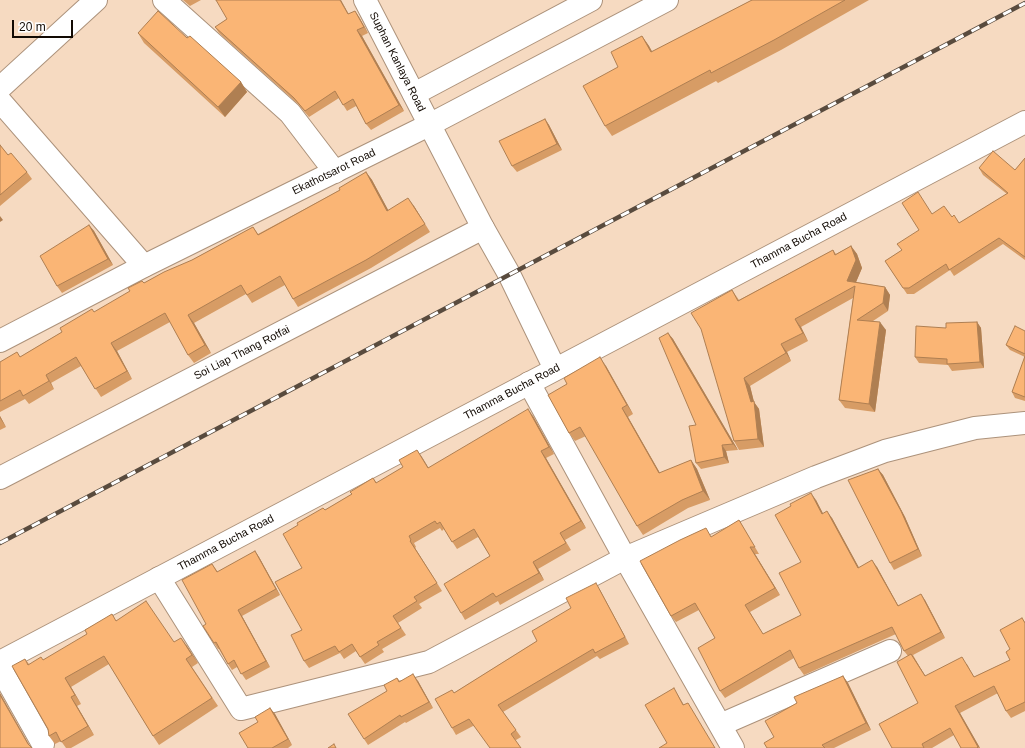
<!DOCTYPE html>
<html>
<head>
<meta charset="utf-8">
<style>
  body { margin:0 }
  #map { position:relative; width:1025px; height:748px; overflow:hidden; background:#f6dac1; font-family:Helvetica,sans-serif }
  canvas { display:block }
  .scale { position:absolute; left:12px; top:20px; width:61px; height:18px; box-sizing:border-box; border:2px solid #120a03; border-top:0; padding-left:5px; font-size:12px; line-height:14px; white-space:nowrap; color:#120a03; -webkit-text-stroke:3px #fff; paint-order:stroke }
</style>
</head>
<body>
<div id="map">
<canvas width="1025" height="748"></canvas>
<div class="scale">20 m</div>
</div>
<script>
const ctx = document.querySelector('canvas').getContext('2d');
ctx.lineJoin = 'round';
const toPath = rows => new Path2D(rows.map(r => 'M' + r).join(''));
function strokePath(path, color, width, dash) { ctx.strokeStyle = color; ctx.lineWidth = width; ctx.lineCap = dash ? 'butt' : 'round'; ctx.setLineDash(dash || []); ctx.stroke(path); }
function paint(path, color) { ctx.fillStyle = color; ctx.fill(path, 'evenodd'); }
function write(font, color, halo, rows, align = 'center') {
  ctx.font = font + ' Helvetica,sans-serif'; ctx.lineWidth = 4; ctx.setLineDash([]); ctx.textBaseline = 'middle'; ctx.strokeStyle = halo; ctx.fillStyle = color; for (const [text, x, y, turn = 0] of rows) {
    ctx.save(); ctx.translate(x, y); ctx.rotate((+turn || 0) * Math.PI / 180); ctx.textAlign = isNaN(turn) ? turn : align; if (halo) ctx.strokeText(text, 0, 0); ctx.fillText(text, 0, 0); ctx.restore();
  }
}
const minor = toPath([
  [164,0,290,113,335,172],
  [365,0,483,228,509,274,555,369],
  [0,88,96,0],
  [0,101,144,266],
  [529,383,625,558,733,748],
  [159,578,241,709,429,662,625,558,816,477,885,451,975,428,1025,423],
  [0,668,43,744],
  [720,725,890,651]
]);
const tertiary = toPath([
  [414,94,591,0],
  [0,478,483,228]
]);
const secondary = toPath([
  [0,341,144,266,429,125,667,0],
  [0,662,1025,122]
]);
const rail = toPath([
  [0,543,1025,3]
]);
const wall = toPath([
  [183,0,201,0,190,6],
  [752,0,869,0,781,50,718,83,716,81,612,136,605,126,618,67,642,36,649,46,652,52],
  [355,11,359,17,368,33,362,36,404,111,371,130,366,124,356,106,347,111,339,98,309,117,298,104,219,33,215,27,227,19,349,14],
  [138,33,241,82,247,92,225,117,144,43],
  [545,119,549,125,562,150,517,172,512,166],
  [0,145,8,155,27,172,32,179,0,206],
  [1025,158,1025,260,1003,244,954,276,950,270,914,294,907,294,885,261,902,250,932,214,952,217,959,223,1007,194,983,175,979,168,1015,170],
  [366,172,372,180,388,210,414,206,430,232,371,268,298,307,293,299,285,285,252,303,246,294,194,323,211,353,194,363,188,355,170,322,117,351,132,379,101,397,81,366,51,383,54,389,29,404,25,399,0,412,0,362,20,357,144,283,192,260,253,227,258,234,340,190],
  [89,225,94,231,113,265,62,293,57,286],
  [851,246,857,254,862,268,856,282,885,287,890,295,888,311,873,321,886,330,875,412,845,408,839,400,853,298,801,327,808,341,787,352,791,361,750,386,754,402,759,409,764,447,739,450,734,441,732,290,739,300,833,250,836,254],
  [977,322,981,328,984,368,952,371,948,365,919,363,915,357,946,328],
  [1025,331,1025,401,1015,398,1012,392,1025,357,1010,350,1006,345],
  [668,333,673,339,738,450,726,451,729,463,701,469,696,463,696,425],
  [606,366,633,414,628,417,660,473,691,460,697,469,710,500,688,508,643,535,637,526,586,436,575,441,569,433],
  [0,416,6,427,0,430],
  [533,416,554,454,546,458,586,528,565,540,571,550,538,569,544,580,500,605,498,601,465,620,461,613,490,556,478,537,457,549,444,529,442,531,440,528,414,543,416,547,415,548,442,591,419,604,422,608,398,623,406,635,382,649,384,652,365,664,356,651,344,659,340,653,309,668,304,661,302,630,302,568,325,510,352,494,373,478,377,483,403,467,417,450,428,468],
  [878,469,883,475,905,517,922,556,894,570,890,563],
  [816,500,823,514,832,518,859,568,877,567,898,605,925,600,945,638,913,655,925,676,967,664,974,677,1010,660,1010,649,1022,618,1025,622,1025,711,1011,718,1006,711,998,693,960,713,980,748,961,748,954,735,932,748,892,748,918,703,908,656,904,651,896,634,804,675,799,668,794,658,725,698,720,691,715,638,699,610,676,622,671,616,712,537,739,520,759,554,755,554,780,595,750,612,763,634,801,615,801,562],
  [255,551,259,557,280,595,242,616,270,667,246,680,237,667,232,670,228,664,219,649,218,649,214,643,206,624,212,564,218,572],
  [600,590,629,644,600,659,597,656,503,712,521,737,516,740,473,726,456,735,452,728,454,693,537,641,571,608],
  [117,620,174,642,187,646,198,663,192,667,218,706,159,745,153,736,109,664,71,687,81,704,77,706,94,735,71,748,66,748,61,741,55,744,49,736,48,729,25,659,29,664,43,660],
  [843,676,848,683,871,730,834,748,767,748,774,737],
  [397,678,400,681,418,681,433,708,406,723,405,722,368,745,364,739,387,691],
  [270,708,275,714,292,745,288,748,248,748,258,722]
]);
const shadedWall = toPath([
  [340,0,341,0,352,20,348,14],
  [355,11,359,17,368,33,364,27],
  [357,30,362,36,404,111,399,105],
  [642,36,649,46,658,62,651,52],
  [241,82,247,92,225,117,218,107],
  [545,119,549,125,562,150,557,144],
  [366,172,372,180,393,219,387,211],
  [408,198,414,206,430,232,425,224],
  [0,216,3,220,0,222],
  [89,225,94,231,113,265,108,259],
  [851,246,857,254,862,268,854,287,847,281],
  [885,287,890,295,888,311,883,303],
  [188,315,194,323,211,353,205,345],
  [795,319,801,327,808,341,803,333],
  [880,322,886,330,875,412,869,404],
  [977,322,981,328,984,368,980,362],
  [668,333,673,339,738,450,733,444],
  [111,343,117,351,132,379,127,371],
  [781,344,787,352,791,361,786,353],
  [600,357,606,366,633,414,627,405],
  [46,375,51,383,54,389,49,381],
  [744,378,750,386,754,402,759,409,764,447,758,439,751,402],
  [622,408,628,417,665,482,659,473],
  [528,409,533,416,554,454,549,447],
  [0,416,6,427,0,418],
  [722,445,726,451,729,463,724,457],
  [417,450,422,457,433,475,428,468],
  [541,451,546,458,586,528,581,521],
  [691,460,697,469,710,500,703,491],
  [878,469,883,475,905,517,922,556,918,549],
  [811,493,816,500,827,521,822,514],
  [827,511,832,518,863,575,858,568],
  [410,541,415,548,442,591,437,583],
  [750,547,755,554,780,595,775,588],
  [255,551,259,557,280,595,276,589],
  [872,560,877,567,902,613,898,606],
  [533,562,538,569,544,580,539,573],
  [596,583,600,590,629,644,625,637],
  [921,594,925,600,945,638,941,632],
  [238,610,242,616,270,667,266,661],
  [181,638,187,646,198,663,192,655],
  [911,654,916,661,930,683,925,676],
  [413,674,418,681,433,708,429,702],
  [843,676,848,683,871,730,866,723],
  [65,678,71,687,81,704,75,695],
  [674,688,678,695,688,712,683,705],
  [0,693,31,748,28,744,0,695],
  [71,697,77,706,94,735,88,726],
  [955,706,960,713,980,748,978,747],
  [270,708,275,714,292,745,288,739]
]);
const building = toPath([
  [216,0,340,0,348,14,355,11,364,27,357,30,399,105,366,124,353,99,343,105,335,91,305,111,294,98,215,27,227,19,216,0],
  [752,0,845,0,774,40,711,73,710,70,605,126,583,86,618,67,611,52,642,36,651,52,752,0],
  [158,11,187,38,190,36,241,82,218,107,138,33,158,11],
  [545,119,557,144,512,166,499,141,545,119],
  [0,145,8,155,11,153,27,172,0,195,0,145],
  [993,151,1015,170,1025,158,1025,257,999,238,949,270,946,264,909,288,903,288,885,261,902,250,897,244,919,230,902,203,918,192,932,214,944,206,952,217,954,215,959,223,1008,193,979,168,993,151],
  [366,172,387,211,408,198,425,224,366,260,293,299,280,276,247,295,241,285,188,315,205,345,188,355,165,313,111,343,127,371,95,389,76,357,46,375,49,381,23,396,20,390,0,401,0,362,17,352,20,357,62,332,60,328,92,309,94,312,130,291,128,288,142,281,144,283,164,272,192,260,253,227,258,235,340,190,339,188,366,172],
  [89,225,108,259,57,286,40,256,89,225],
  [851,246,856,260,847,281,885,287,883,303,857,320,880,322,869,404,839,400,855,286,795,319,803,333,781,344,786,353,744,378,751,402,754,401,758,439,734,441,701,329,691,313,732,290,738,301,833,250,835,255,851,246],
  [977,322,980,362,947,364,947,359,915,357,916,326,946,328,946,323,977,322],
  [1015,326,1025,331,1025,354,1006,345,1015,326],
  [668,333,733,444,722,445,724,457,696,463,689,426,696,425,659,338,668,333],
  [1025,356,1025,397,1012,392,1025,356],
  [600,357,627,405,622,408,659,473,691,460,703,491,682,500,637,526,580,427,569,433,548,395,567,384,564,378,600,357],
  [528,409,549,447,541,451,581,521,560,533,566,543,533,562,539,573,496,597,493,593,461,613,444,584,490,556,474,529,452,542,440,522,437,524,435,521,409,536,411,540,410,541,437,583,414,597,417,601,393,616,401,628,377,642,379,645,360,657,352,644,339,652,335,646,304,661,291,635,302,630,275,582,302,568,283,534,298,525,297,523,323,508,325,510,352,494,350,492,373,478,376,483,403,467,399,460,417,450,428,468,528,409],
  [878,469,901,511,918,549,890,563,848,480,878,469],
  [811,493,822,514,827,511,858,568,872,560,898,606,921,594,941,632,904,651,892,627,799,668,790,650,720,691,698,648,715,638,695,603,671,616,640,561,680,540,706,528,711,537,739,520,755,547,750,547,775,588,745,605,763,634,801,615,779,573,801,562,775,515,791,506,790,504,811,493],
  [255,551,276,589,238,610,266,661,241,674,234,660,228,664,216,642,214,643,203,626,206,624,182,580,212,564,217,572,255,551],
  [596,583,625,637,595,653,593,649,498,705,516,730,511,734,521,748,490,748,469,719,452,728,435,699,452,690,454,693,537,641,532,631,571,608,566,598,596,583],
  [146,601,174,642,181,638,192,655,186,659,212,698,153,736,104,656,65,678,75,695,71,697,88,726,61,742,56,732,49,736,48,729,12,666,25,659,28,665,41,657,43,660,87,634,85,630,112,614,116,621,146,601],
  [1022,618,1025,623,1025,702,1006,711,994,686,955,706,978,747,977,748,961,748,950,728,922,744,924,748,892,748,879,724,918,703,897,662,911,654,925,676,962,657,974,677,1010,660,1006,652,1010,649,1000,630,1022,618],
  [413,674,429,702,401,717,400,715,364,739,348,714,387,691,384,685,397,678,399,682,413,674],
  [843,676,866,723,822,745,825,748,767,748,764,743,774,737,765,721,797,703,794,697,843,676],
  [674,688,683,705,688,703,715,748,659,748,667,743,645,705,674,688],
  [0,695,28,744,32,748,0,748,0,695],
  [270,708,288,739,272,748,248,748,239,733,258,722,255,717,270,708],
  [334,744,336,748,328,748,334,744]
]);
const streetNames = [
  ["Suphan Kanlaya Road",397,62,63],
  ["Ekathotsarot Road",334,172,-26],
  ["Thamma Bucha Road",799,241,-28],
  ["Soi Liap Thang Rotfai",242,353,-27],
  ["Thamma Bucha Road",512,392,-28],
  ["Thamma Bucha Road",226,543,-28]
];
strokePath(minor, '#ac927b', 24);
strokePath(tertiary, '#ac927b', 24);
strokePath(secondary, '#ac927b', 24);
strokePath(minor, '#fff', 22);
strokePath(tertiary, '#fff', 22);
strokePath(secondary, '#fff', 22);
strokePath(rail, '#594b3e', 4.5);
strokePath(rail, '#fff', 3, [9]);
paint(wall, '#d79c65');
paint(shadedWall, '#af7f52');
paint(building, '#fab575');
strokePath(building, '#af7f52', 1);
write('11px', '#120a03', '#fff', streetNames);
</script>
</body>
</html>
